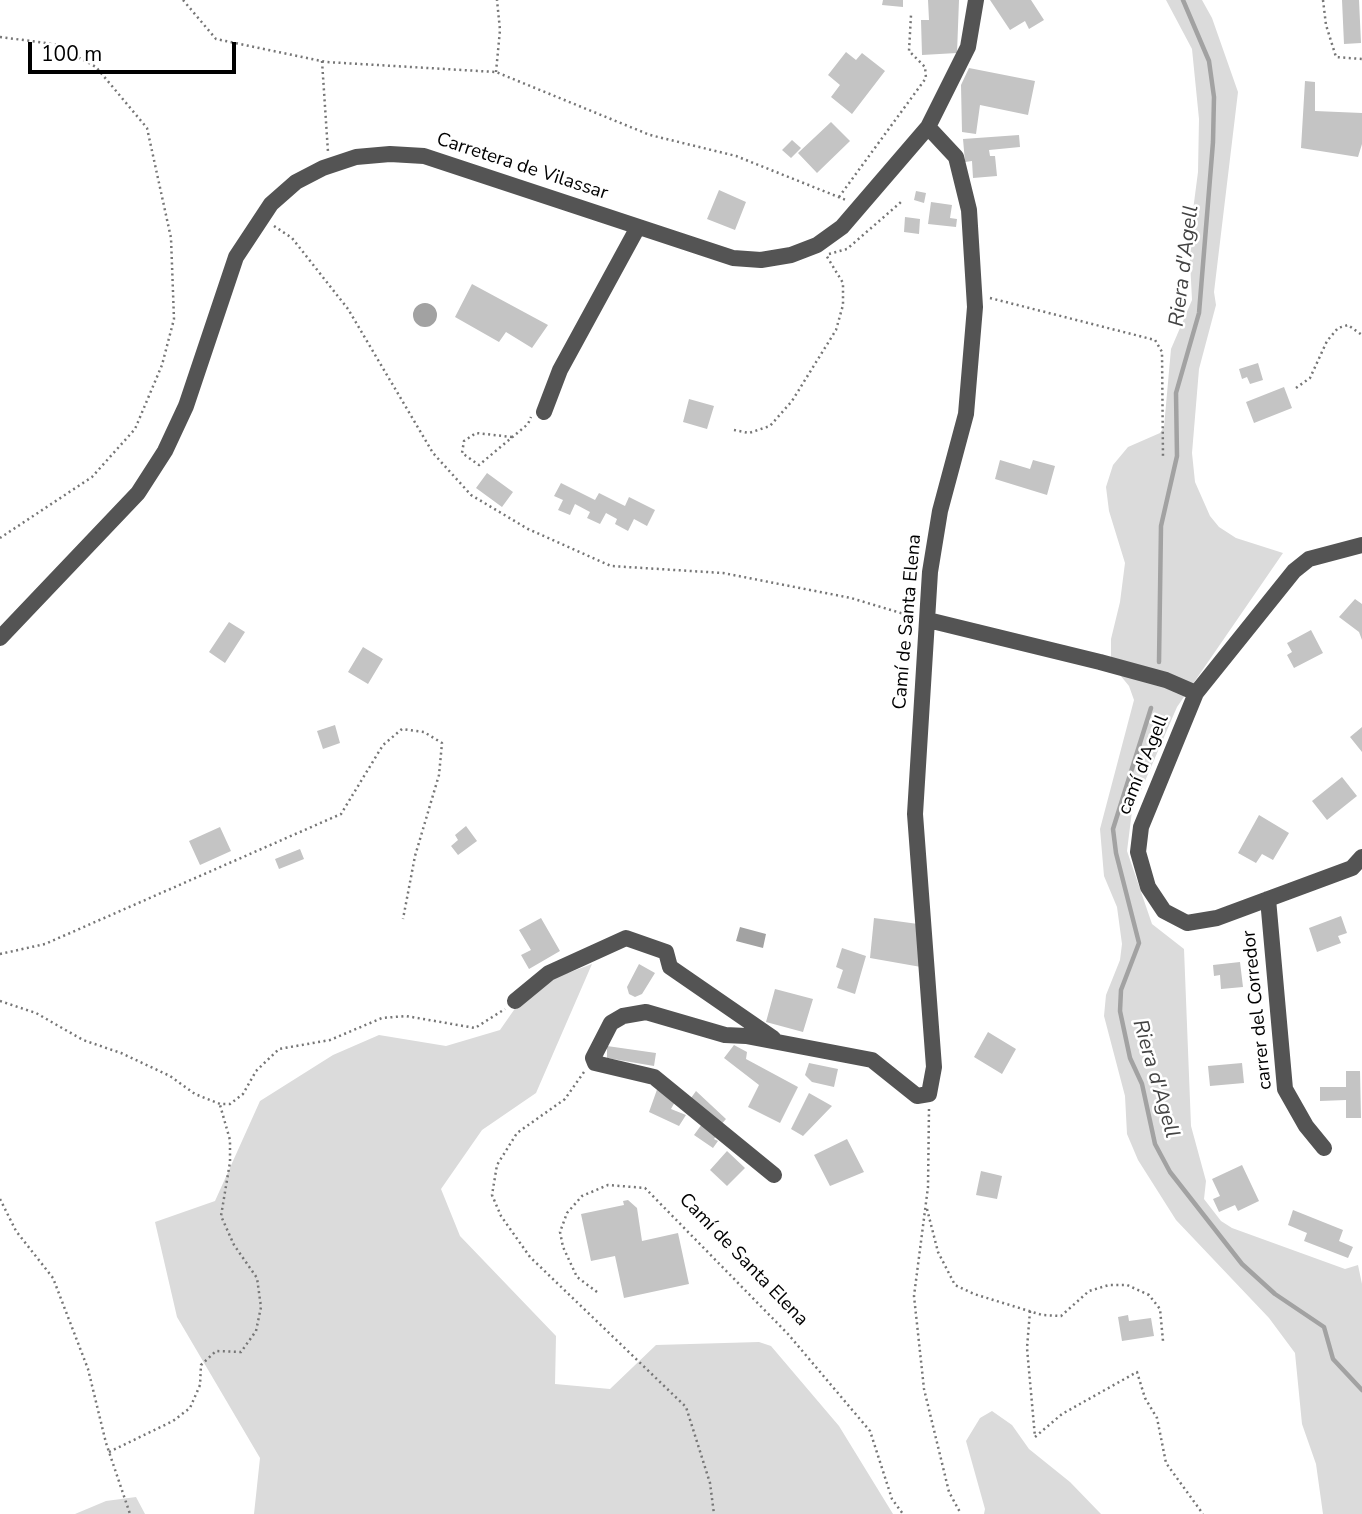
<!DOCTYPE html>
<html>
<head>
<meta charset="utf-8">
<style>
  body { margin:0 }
  #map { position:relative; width:1362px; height:1514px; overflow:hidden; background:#fff; font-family:"Nunito Sans",sans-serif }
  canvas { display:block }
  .scale { position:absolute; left:28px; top:42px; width:208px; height:32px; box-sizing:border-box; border:4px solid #000; border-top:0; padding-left:9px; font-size:21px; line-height:24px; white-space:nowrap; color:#000; -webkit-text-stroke:5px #fff; paint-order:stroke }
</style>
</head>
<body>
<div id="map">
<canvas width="1362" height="1514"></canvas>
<div class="scale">100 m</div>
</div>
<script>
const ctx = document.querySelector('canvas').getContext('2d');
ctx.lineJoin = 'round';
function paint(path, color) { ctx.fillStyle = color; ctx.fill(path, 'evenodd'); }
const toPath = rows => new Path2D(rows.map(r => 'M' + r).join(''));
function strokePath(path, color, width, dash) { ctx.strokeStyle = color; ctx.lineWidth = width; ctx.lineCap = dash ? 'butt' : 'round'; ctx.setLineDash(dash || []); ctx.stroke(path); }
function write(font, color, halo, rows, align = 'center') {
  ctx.font = font + ' "Nunito Sans",sans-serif'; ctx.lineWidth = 5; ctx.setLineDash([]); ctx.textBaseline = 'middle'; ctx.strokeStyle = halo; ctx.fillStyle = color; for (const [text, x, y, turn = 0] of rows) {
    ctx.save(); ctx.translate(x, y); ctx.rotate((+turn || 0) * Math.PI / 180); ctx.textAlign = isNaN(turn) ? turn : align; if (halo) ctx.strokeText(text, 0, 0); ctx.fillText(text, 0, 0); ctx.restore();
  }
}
const green = toPath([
  [1166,0,1202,0,1212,18,1238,92,1214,292,1216,305,1199,369,1192,453,1195,482,1210,516,1219,527,1236,538,1283,553,1177,707,1132,811,1127,851,1152,924,1184,949,1191,1126,1206,1181,1204,1199,1221,1221,1232,1228,1345,1269,1358,1265,1362,1284,1362,1514,1323,1514,1316,1464,1302,1424,1295,1353,1269,1318,1176,1220,1138,1160,1127,1134,1125,1096,1104,1016,1106,995,1120,960,1122,944,1117,907,1104,876,1100,829,1134,700,1129,686,1111,664,1111,639,1120,602,1125,563,1109,511,1106,487,1113,465,1128,447,1160,433,1164,427,1171,349,1192,300,1189,241,1198,172,1199,119,1192,49],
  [592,964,536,1093,482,1130,441,1189,460,1236,556,1336,555,1384,610,1389,656,1345,759,1342,771,1346,839,1426,893,1514,254,1514,260,1458,177,1317,155,1222,215,1201,260,1101,333,1055,379,1035,446,1046,500,1030,530,987],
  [992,1411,1012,1425,1029,1449,1070,1482,1101,1514,984,1514,985,1509,966,1441,980,1418],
  [136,1497,145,1514,75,1514,106,1501]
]);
const water = toPath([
  '413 315a12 12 0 1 1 24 0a12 12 0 1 1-24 0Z',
  [740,927,766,934,763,948,736,941]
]);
const stream = toPath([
  [1159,662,1161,526,1177,456,1176,393,1199,313,1213,142,1214,97,1209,61,1183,0],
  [1151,708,1113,829,1116,853,1139,943,1121,990,1120,1011,1130,1058,1142,1084,1155,1144,1170,1172,1242,1264,1275,1294,1324,1327,1333,1359,1362,1390]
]);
const building = toPath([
  [883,0,903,0,903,7,882,5],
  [928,0,959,0,957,53,922,55,921,20,929,20],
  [990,0,1031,0,1044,20,1029,29,1025,21,1010,30],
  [1342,0,1359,0,1361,43,1344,44],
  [846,52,856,60,862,53,885,71,852,114,831,97,840,85,828,75],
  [969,68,1035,81,1028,115,980,105,976,134,962,132,961,85],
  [1305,81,1315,82,1315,111,1362,113,1362,144,1358,157,1301,148],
  [831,122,850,141,817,173,798,153],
  [1019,135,1020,147,989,150,990,156,995,156,997,176,973,178,972,161,965,162,963,139],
  [792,140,801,148,791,158,782,150],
  [719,190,746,202,735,230,707,219],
  [916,191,926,193,924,203,914,200],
  [931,202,952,205,950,218,957,219,956,227,928,224],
  [905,217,920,219,919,234,904,232],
  [472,284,548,325,532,348,506,332,499,342,455,317],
  [1258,363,1263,380,1250,384,1247,377,1242,379,1239,369],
  [1284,387,1292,408,1254,423,1246,402],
  [689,399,714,406,707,429,683,422],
  [1000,460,1030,469,1033,460,1055,466,1047,495,995,479],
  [487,473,513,492,502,507,476,488],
  [561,483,595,500,599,493,625,506,629,497,655,510,647,526,634,519,628,531,615,524,617,519,606,513,600,524,587,518,590,512,575,504,570,515,558,510,563,500,554,496],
  [1355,599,1362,604,1362,640,1359,632,1339,617],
  [229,622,245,632,225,663,209,652],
  [1311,630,1323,653,1294,668,1287,655,1292,652,1287,643],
  [363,647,383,659,368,684,348,672],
  [335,725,340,743,323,749,317,731],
  [1362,727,1362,752,1350,737],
  [1342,777,1357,796,1327,820,1312,801],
  [1259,815,1289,833,1273,860,1262,854,1256,863,1238,853],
  [466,826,477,841,458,855,451,846,458,840,455,835],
  [220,827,231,851,200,865,189,841],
  [300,849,304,859,279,869,275,859],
  [1341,916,1347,933,1338,936,1341,943,1317,952,1309,928],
  [541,918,560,951,529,969,521,955,531,950,519,930],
  [874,918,918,924,921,967,870,958],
  [842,948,866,956,855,994,837,988,843,970,836,967],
  [1240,962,1243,987,1221,989,1220,975,1214,976,1213,965],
  [639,964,655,973,642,994,635,997,629,994,627,987],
  [775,989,813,999,803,1032,766,1022],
  [988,1032,1016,1049,1002,1074,974,1057],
  [734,1045,747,1052,746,1059,798,1087,780,1123,748,1107,759,1085,724,1058],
  [607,1046,656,1053,654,1066,607,1058],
  [809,1063,838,1069,834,1087,812,1082,805,1075],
  [1242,1063,1244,1083,1210,1086,1208,1066],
  [1346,1071,1360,1071,1361,1118,1346,1118,1346,1100,1320,1101,1320,1087,1346,1087],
  [659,1084,677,1098,671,1109,686,1115,679,1126,649,1112],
  [696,1091,726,1119,719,1127,691,1098],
  [809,1093,832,1106,803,1136,791,1129],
  [702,1124,717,1135,714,1139,718,1141,713,1148,694,1135],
  [847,1139,864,1172,830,1186,814,1155],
  [727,1151,745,1168,727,1186,710,1170],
  [1242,1165,1259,1201,1238,1211,1235,1205,1219,1212,1213,1199,1220,1196,1212,1179],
  [981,1171,1002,1176,997,1199,976,1195],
  [628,1200,637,1208,642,1241,678,1233,689,1284,624,1298,615,1256,591,1261,581,1214,624,1205,623,1201],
  [1293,1210,1343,1230,1339,1241,1353,1247,1348,1258,1304,1241,1307,1233,1288,1225],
  [1128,1315,1129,1321,1151,1318,1154,1336,1122,1341,1118,1317]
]);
const path = toPath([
  [183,0,216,39,326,62,496,72,650,135,736,156,846,200],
  [1323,0,1326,25,1336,57,1362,59],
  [0,37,54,44,96,67,147,128,171,238,174,319,162,365,135,429,92,477,0,538],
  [322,61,328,152],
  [496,72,500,30,497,0],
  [839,197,926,78,925,67,909,51,911,15],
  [274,226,292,238,348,309,433,453,471,495,528,529,611,566,723,573,851,598,914,617],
  [829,254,847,249,901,202],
  [990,298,1155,340,1162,352,1163,458],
  [1296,388,1310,378,1327,341,1338,328,1348,325,1362,335],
  [734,430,749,433,770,426,792,401,836,330,843,305,843,283,826,255],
  [512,437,476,433,464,441,462,453,479,465,528,424,531,417],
  [0,954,45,944,341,814,383,745,402,729,424,732,442,743,439,775,415,856,403,919],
  [0,1001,36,1013,83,1040,121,1053,170,1076,195,1094,220,1104,230,1104,243,1094,256,1071,279,1049,330,1040,382,1018,406,1016,475,1028,505,1009],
  [584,1072,565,1099,517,1133,497,1165,492,1195,501,1216,530,1257,686,1407,710,1483,714,1514],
  [929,1109,928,1187,914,1296,924,1389,949,1492,961,1514],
  [0,1199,16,1231,53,1278,88,1369,106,1443,130,1514],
  [927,1209,938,1252,955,1285,974,1294,1042,1315,1061,1316,1089,1291,1109,1285,1127,1285,1149,1295,1160,1309,1163,1341],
  [597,1292,577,1277,563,1247,560,1232,567,1213,582,1196,608,1185,645,1188,788,1334,870,1431,892,1499,903,1514],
  [1030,1311,1027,1348,1035,1437,1062,1414,1137,1372,1145,1398,1157,1418,1166,1463,1203,1514],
  [109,1452,173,1421,190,1408,200,1385,201,1365,216,1351,241,1352,256,1331,261,1307,257,1278,234,1245,221,1216,230,1162,230,1140,220,1105]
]);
const minor = toPath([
  [544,412,560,370,638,227],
  [928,620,1100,662,1166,680,1196,693,1141,827,1138,852,1148,887,1164,911,1187,923,1217,918,1352,868,1362,857],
  [0,638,138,493,165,451,186,406,236,257,271,204,296,182,323,168,356,157,390,154,424,156,733,258,761,260,791,255,817,245,842,227,928,127,968,47,976,0],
  [1196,693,1294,571,1309,559,1362,545],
  [1268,899,1285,1089,1306,1126,1324,1148],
  [515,1001,549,973,626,938,666,952,670,967,773,1038],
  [774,1175,654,1077,595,1063,593,1058,611,1023,623,1016,646,1012,725,1035,746,1036,872,1060,917,1096,929,1094,934,1067,915,814,930,572,940,511,966,414,975,307,969,210,956,157,928,127]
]);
const streetNames = [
  ["Carretera de Vilassar",522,167,18],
  ["Camí de Santa Elena",908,622,-85],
  ["camí d'Agell",1144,765,-68],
  ["carrer del Corredor",1258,1010,-96],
  ["Camí de Santa Elena",743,1260,46]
];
const waterNames = [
  ["Riera d'Agell",1185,266,-83],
  ["Riera d'Agell",1155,1079,74]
];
paint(green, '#dbdbdb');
paint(water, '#a2a2a2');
strokePath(stream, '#a2a2a2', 4.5);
paint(building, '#c4c4c4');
strokePath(path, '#767676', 2.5, [2, 3.5]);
strokePath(minor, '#545454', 16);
write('19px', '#000', '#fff', streetNames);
write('italic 21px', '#434343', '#fff', waterNames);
</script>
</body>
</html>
